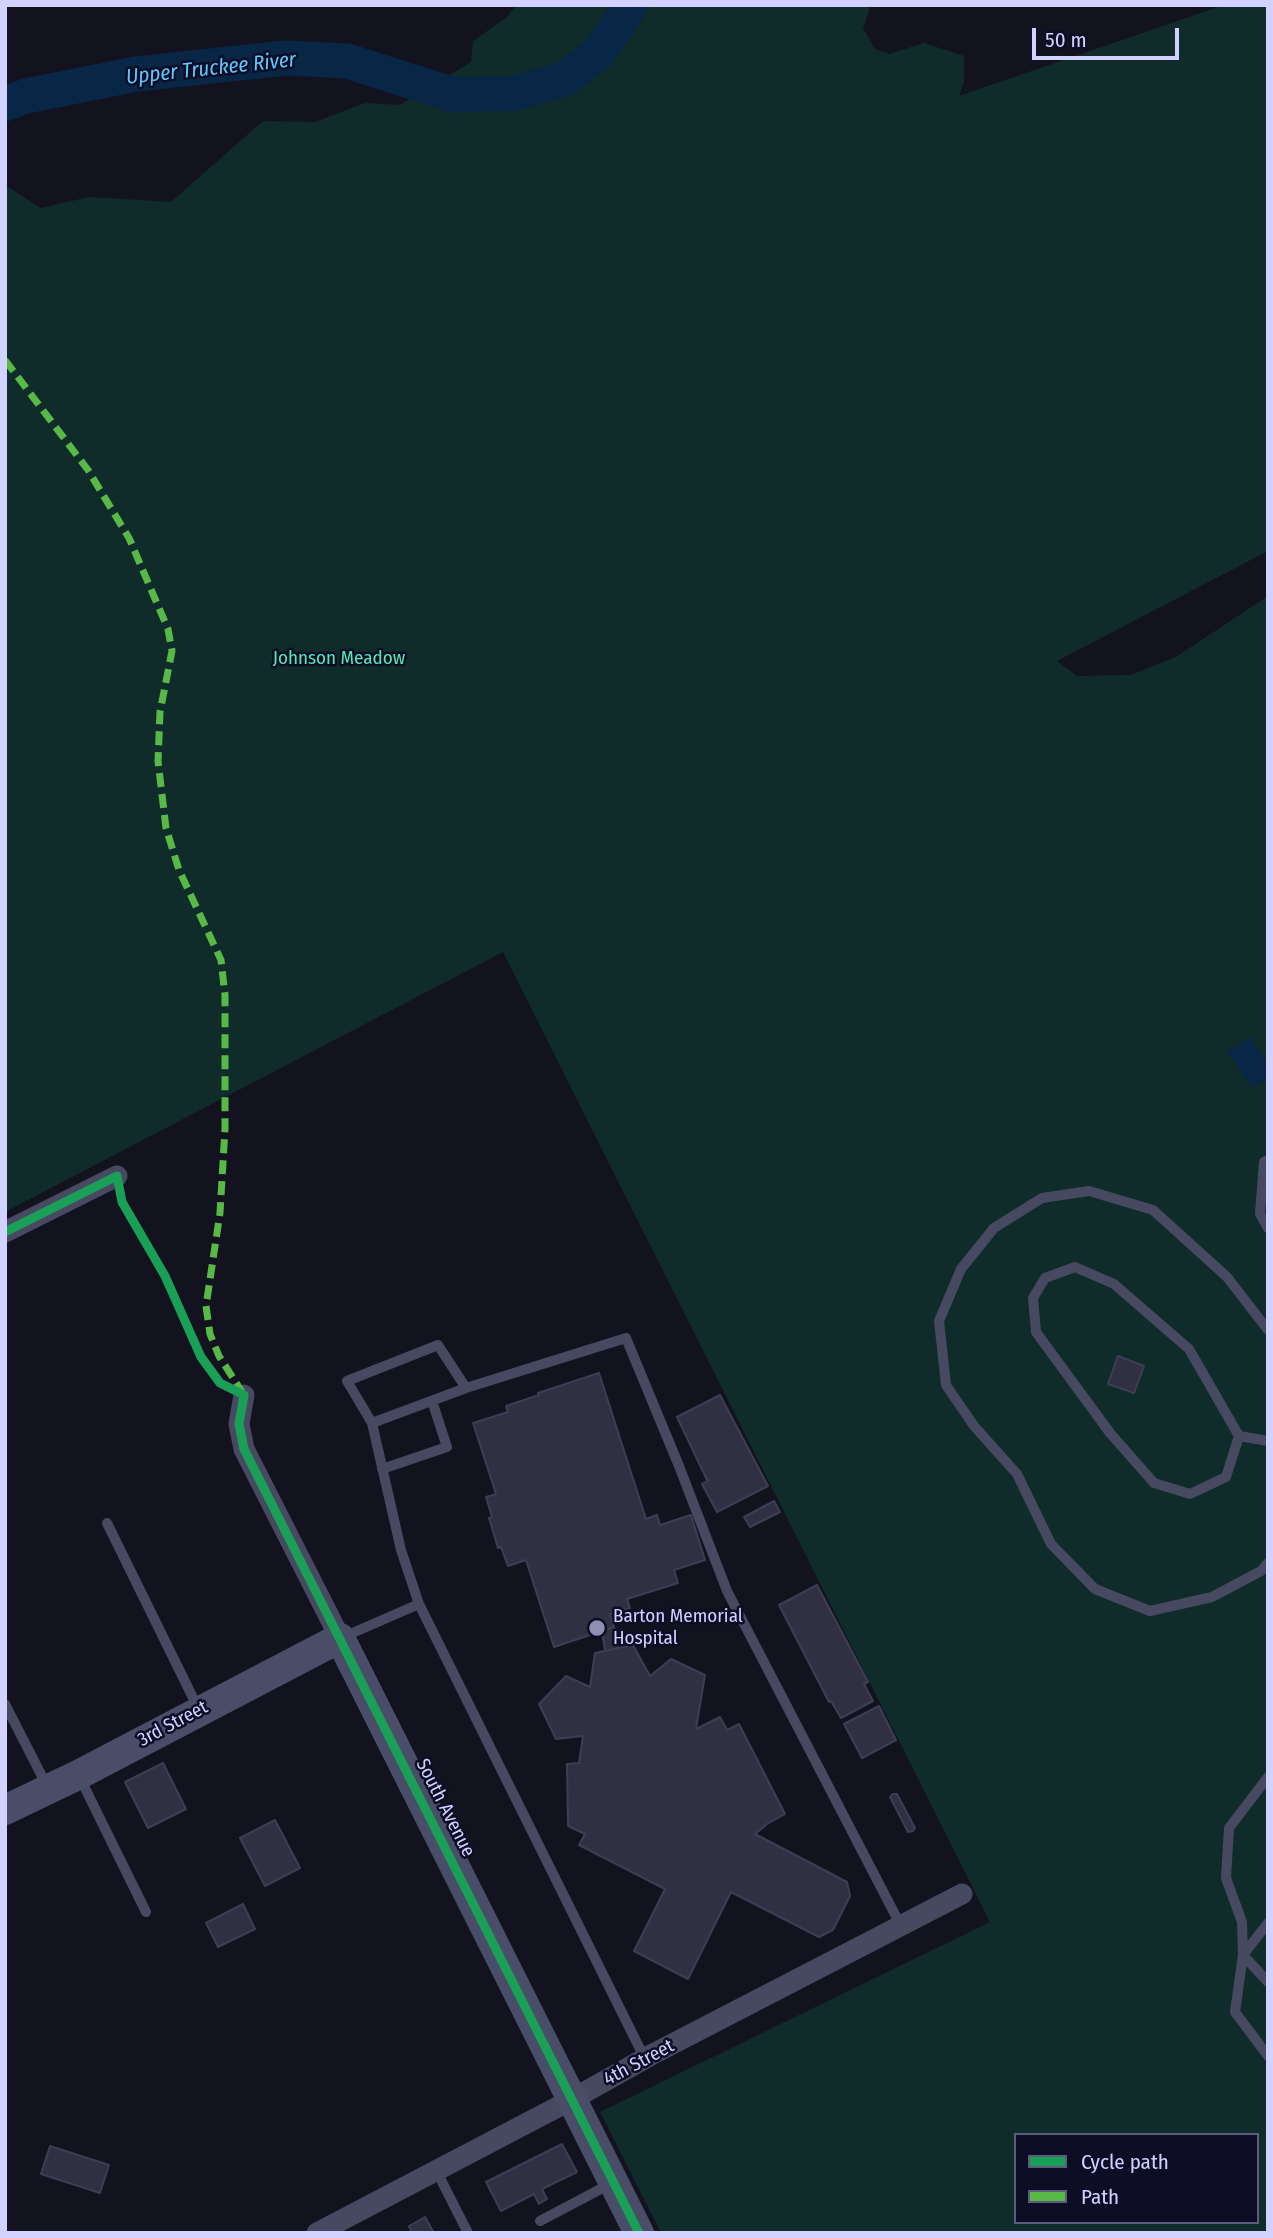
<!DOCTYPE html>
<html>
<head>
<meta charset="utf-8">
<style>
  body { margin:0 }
  #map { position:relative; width:1273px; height:2238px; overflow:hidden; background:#131320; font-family:"Fira Sans Condensed",sans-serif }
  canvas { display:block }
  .frame { position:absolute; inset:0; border:7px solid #d1d2ff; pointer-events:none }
  .legend { position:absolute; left:1014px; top:2133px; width:245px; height:91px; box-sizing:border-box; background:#0e0d26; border:2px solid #5c5c7d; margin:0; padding:9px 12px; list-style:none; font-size:21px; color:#d1d2ff }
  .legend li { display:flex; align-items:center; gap:14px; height:35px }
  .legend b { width:35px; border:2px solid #5c5c7d }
  .scale { position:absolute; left:1032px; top:28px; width:147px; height:32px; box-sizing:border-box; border:4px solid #d1d2ff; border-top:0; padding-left:9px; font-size:21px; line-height:24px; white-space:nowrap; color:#d1d2ff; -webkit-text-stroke:5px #0e0d26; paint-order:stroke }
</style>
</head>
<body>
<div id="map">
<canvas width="1273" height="2238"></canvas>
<div class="frame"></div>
<ul class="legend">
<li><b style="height:9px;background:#1a9f57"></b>Cycle path</li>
<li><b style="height:9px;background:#58b947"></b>Path</li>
</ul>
<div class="scale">50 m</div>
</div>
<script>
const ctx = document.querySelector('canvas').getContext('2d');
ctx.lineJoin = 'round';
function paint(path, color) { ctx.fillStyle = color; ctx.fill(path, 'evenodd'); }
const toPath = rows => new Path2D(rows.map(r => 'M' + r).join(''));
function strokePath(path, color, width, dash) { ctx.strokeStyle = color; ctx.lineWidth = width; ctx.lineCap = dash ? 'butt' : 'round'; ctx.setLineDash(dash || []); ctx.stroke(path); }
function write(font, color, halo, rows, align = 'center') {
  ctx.font = font + ' "Fira Sans Condensed",sans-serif'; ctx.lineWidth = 5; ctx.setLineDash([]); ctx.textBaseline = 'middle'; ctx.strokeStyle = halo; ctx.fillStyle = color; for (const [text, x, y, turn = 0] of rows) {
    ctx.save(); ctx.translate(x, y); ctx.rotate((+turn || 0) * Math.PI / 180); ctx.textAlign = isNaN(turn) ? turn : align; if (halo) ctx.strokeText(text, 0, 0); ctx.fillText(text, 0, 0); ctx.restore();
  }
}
const green = toPath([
  [516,5,871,5,863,28,875,49,889,54,924,43,964,56,964,82,959,96,1224,5,1268,5,1268,551,1057,661,1077,676,1131,675,1176,657,1268,596,1268,2233,661,2233,600,2112,990,1922,503,952,5,1212,5,185,41,208,89,197,171,202,263,121,315,122,365,103,400,105,471,62,473,41,507,17],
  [1016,2135,1257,2135,1257,2222,1016,2222]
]);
const water = toPath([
  [1250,1037,1268,1064,1268,1077,1252,1088,1228,1052]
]);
const river = toPath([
  [5,104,26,96,136,74,286,58,347,61,454,95,515,93,565,79,599,52,631,5]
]);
const building = toPath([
  [1118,1356,1144,1366,1134,1393,1108,1384,1118,1356],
  [599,1373,646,1519,657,1515,660,1525,691,1515,705,1560,674,1570,678,1583,627,1599,630,1608,610,1614,614,1627,554,1647,526,1560,508,1566,501,1547,498,1548,489,1518,492,1517,486,1497,496,1494,473,1423,508,1412,506,1406,539,1395,538,1393,599,1373],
  [720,1395,768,1486,717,1512,702,1484,709,1480,707,1480,677,1417,720,1395],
  [774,1501,780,1512,750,1527,744,1517,774,1501],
  [817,1585,868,1682,864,1684,873,1701,841,1718,831,1701,829,1702,779,1605,817,1585],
  [614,1627,618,1648,605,1651,602,1631,614,1627],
  [633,1645,650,1676,671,1659,705,1675,696,1729,720,1717,727,1730,739,1724,785,1814,767,1824,755,1834,847,1882,850,1896,833,1930,819,1937,731,1892,688,1979,634,1951,665,1889,579,1845,585,1834,568,1826,567,1764,579,1763,583,1736,556,1739,539,1704,566,1676,590,1687,595,1653,633,1645],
  [879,1706,896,1740,862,1758,844,1724,879,1706],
  [163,1763,186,1809,148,1828,125,1782,163,1763],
  [893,1794,897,1794,915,1828,913,1831,908,1832,890,1797,893,1794],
  [275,1820,300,1868,265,1886,240,1838,275,1820],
  [243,1904,255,1929,218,1947,206,1923,243,1904],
  [562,2144,577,2172,542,2189,547,2199,539,2204,534,2194,501,2211,486,2182,562,2144],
  [50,2146,109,2165,100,2193,41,2174,50,2146],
  [425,2217,434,2233,412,2233,409,2226,425,2217]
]);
const lane = toPath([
  [1268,1160,1264,1162,1260,1214,1268,1228],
  [1268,1330,1227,1277,1153,1210,1089,1191,1042,1198,994,1228,961,1269,939,1321,946,1385,974,1426,1017,1474,1051,1544,1095,1589,1150,1611,1212,1597,1261,1571,1268,1563],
  [466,1388,438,1345,347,1381,372,1423,401,1550,419,1604,645,2059],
  [372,1423,466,1388,626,1338,679,1466,727,1591,901,1926],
  [1239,1436,1226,1477,1190,1494,1154,1483,1110,1433,1036,1332,1033,1298,1045,1278,1075,1267,1114,1284,1189,1349,1239,1436,1268,1441],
  [382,1469,447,1447,432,1401],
  [107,1523,199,1710],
  [341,1638,419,1604],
  [5,1704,48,1788],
  [79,1776,146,1912],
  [1268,1777,1229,1828,1226,1878,1242,1922,1243,1955,1268,1982],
  [1268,1923,1243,1955,1235,2012,1268,2056],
  [436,2170,468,2233],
  [540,2221,612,2183]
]);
const street = toPath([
  [5,1232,117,1176],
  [244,1395,239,1424,244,1449,340,1638],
  [317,2233,571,2100,651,2055,962,1894]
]);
const secondary = toPath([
  [5,1810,78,1775,340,1638,639,2233]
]);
const quiet = toPath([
  [5,360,88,470,129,538,168,629,172,651,160,712,158,761,166,828,179,870,221,960,225,995,225,1129,220,1213,206,1306,210,1334,219,1356,242,1392]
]);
const cycleway = toPath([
  [5,1232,117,1176,122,1202,165,1276,201,1357,220,1383,244,1395,239,1424,244,1449,639,2233]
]);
const markers = [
  [597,1628,9,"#8e8fb1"]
];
const parkNames = [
  ["Johnson Meadow",339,659]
];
const poiNames = [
  ["Barton Memorial",613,1617],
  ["Hospital",613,1639]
];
const streetNames = [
  ["3rd Street",173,1724,-28],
  ["South Avenue",445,1808,63],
  ["4th Street",639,2063,-28]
];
const waterNames = [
  ["Upper Truckee River",211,69,-6]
];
paint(green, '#102c2a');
paint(water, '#082646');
strokePath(river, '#082646', 35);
paint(building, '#313042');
strokePath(building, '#3d3d54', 2);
strokePath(lane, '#474961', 10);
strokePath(street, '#474961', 21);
strokePath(secondary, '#4a4d67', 30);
strokePath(quiet, '#58b947', 7, [14, 7]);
strokePath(cycleway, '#1a9f57', 9);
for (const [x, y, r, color] of markers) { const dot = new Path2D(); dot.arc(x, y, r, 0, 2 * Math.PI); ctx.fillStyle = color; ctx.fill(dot); strokePath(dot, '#0e0d26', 2.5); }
write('19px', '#53e9b1', '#0e0d26', parkNames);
write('19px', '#d1d2ff', '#0e0d26', poiNames, 'left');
write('19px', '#d1d2ff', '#0e0d26', streetNames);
write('italic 21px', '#5fc9ff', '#0e0d26', waterNames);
</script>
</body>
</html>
